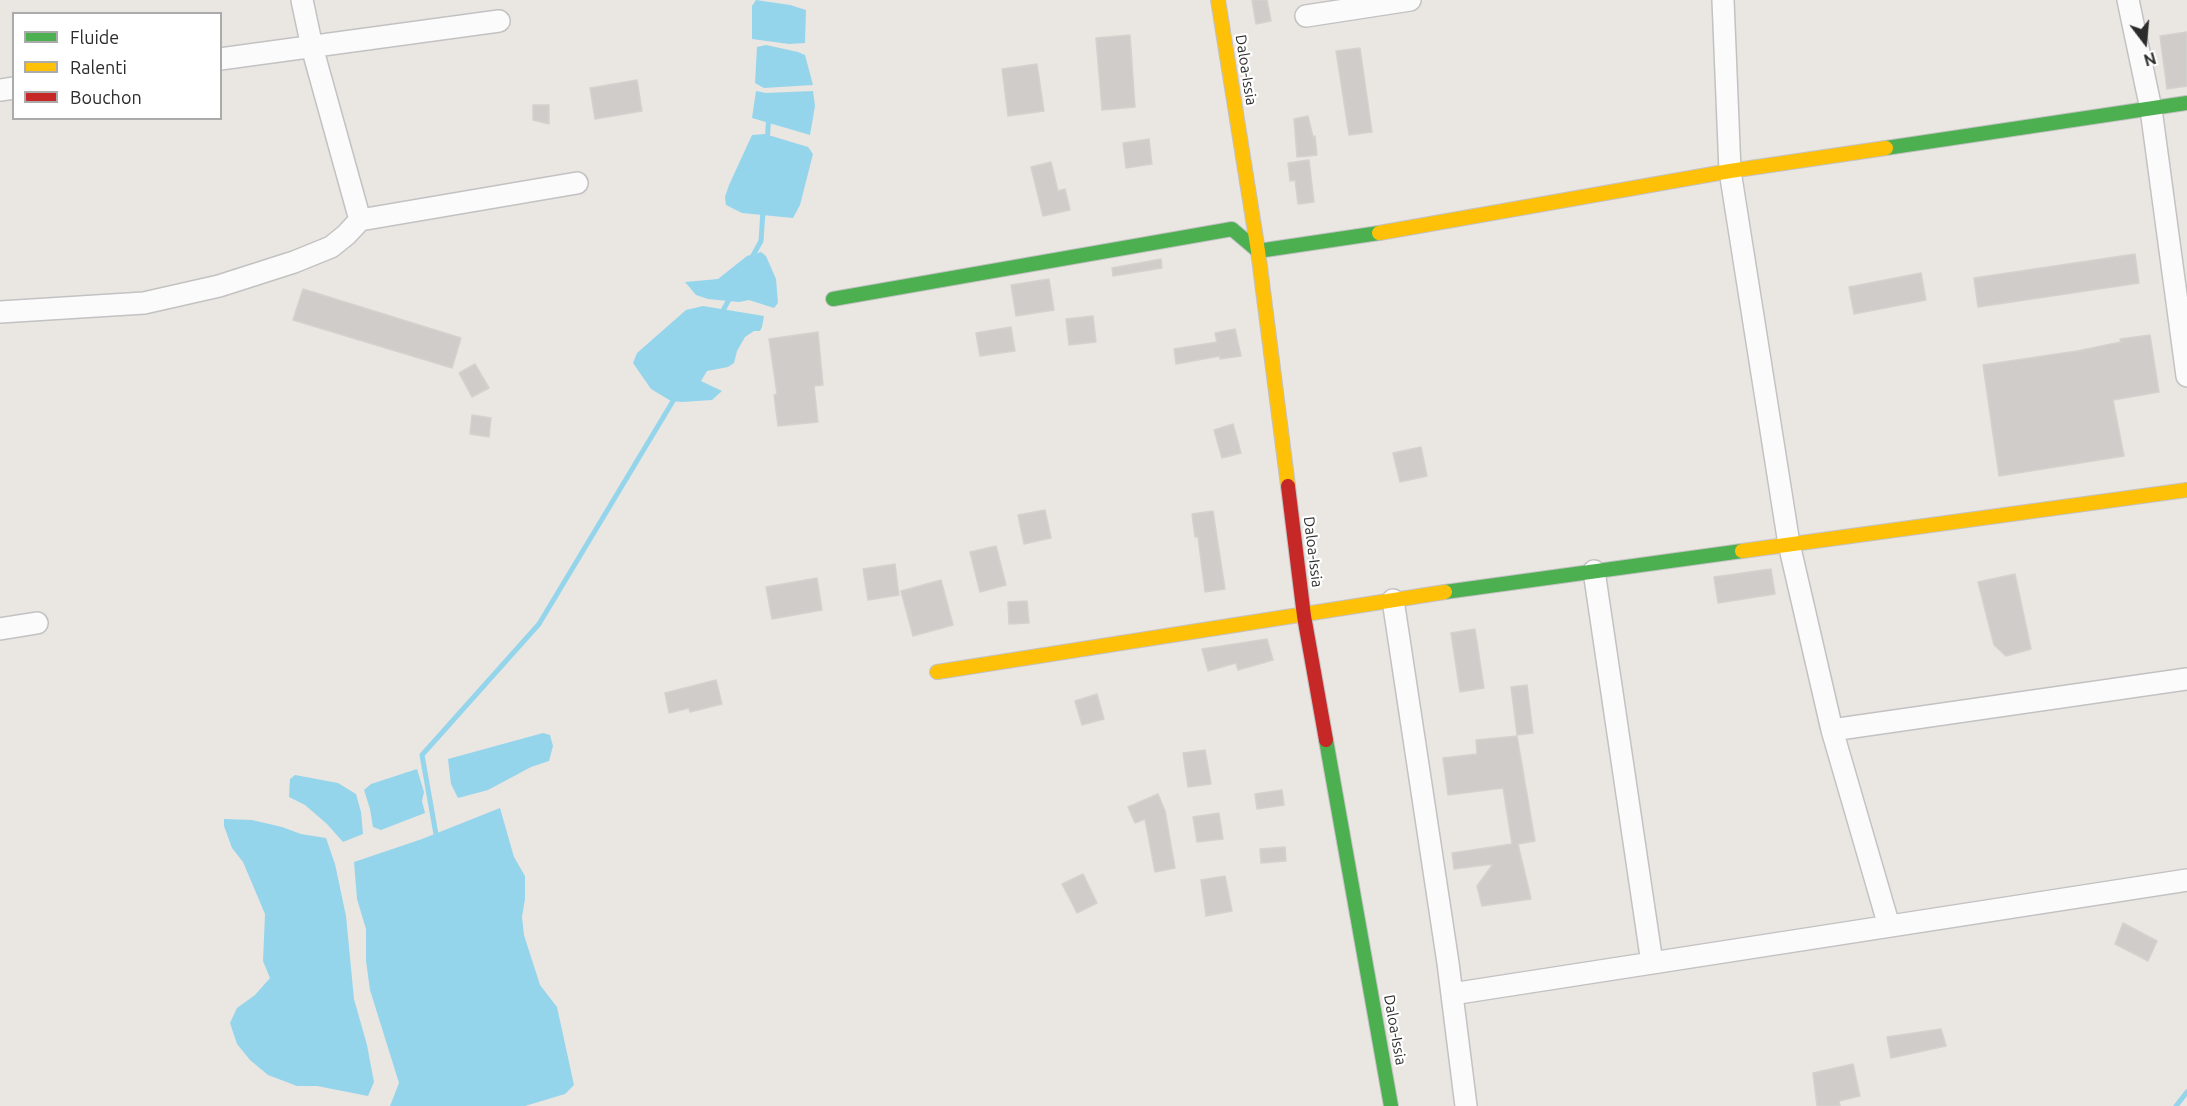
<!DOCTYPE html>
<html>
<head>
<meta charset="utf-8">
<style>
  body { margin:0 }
  #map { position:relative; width:2187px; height:1106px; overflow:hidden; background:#eae6e2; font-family:Ubuntu,sans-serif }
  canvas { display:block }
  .legend { position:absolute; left:12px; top:12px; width:210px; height:108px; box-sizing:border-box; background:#fff; border:2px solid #ababab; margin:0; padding:8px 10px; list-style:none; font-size:18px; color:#2c2c2c }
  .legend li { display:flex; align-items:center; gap:12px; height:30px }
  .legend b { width:30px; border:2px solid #ababab }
  .north { position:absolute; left:2115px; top:12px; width:60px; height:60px; -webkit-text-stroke:4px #fff; paint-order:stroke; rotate:164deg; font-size:16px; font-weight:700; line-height:24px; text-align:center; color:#2c2c2c }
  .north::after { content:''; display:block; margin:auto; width:21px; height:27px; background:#2c2c2c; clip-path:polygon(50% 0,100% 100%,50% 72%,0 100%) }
</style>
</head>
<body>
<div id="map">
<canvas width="2187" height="1106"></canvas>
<ul class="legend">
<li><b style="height:8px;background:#4caf50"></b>Fluide</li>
<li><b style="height:8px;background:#ffc107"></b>Ralenti</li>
<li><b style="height:8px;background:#c62828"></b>Bouchon</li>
</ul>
<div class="north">N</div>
</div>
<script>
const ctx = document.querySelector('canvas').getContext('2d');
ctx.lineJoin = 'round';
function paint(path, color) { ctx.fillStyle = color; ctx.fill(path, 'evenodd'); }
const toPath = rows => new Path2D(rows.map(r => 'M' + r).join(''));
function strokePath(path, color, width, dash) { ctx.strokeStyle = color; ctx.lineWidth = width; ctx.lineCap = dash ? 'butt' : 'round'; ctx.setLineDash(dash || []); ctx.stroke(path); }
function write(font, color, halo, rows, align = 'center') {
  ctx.font = font + ' Ubuntu,sans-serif'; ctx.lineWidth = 4.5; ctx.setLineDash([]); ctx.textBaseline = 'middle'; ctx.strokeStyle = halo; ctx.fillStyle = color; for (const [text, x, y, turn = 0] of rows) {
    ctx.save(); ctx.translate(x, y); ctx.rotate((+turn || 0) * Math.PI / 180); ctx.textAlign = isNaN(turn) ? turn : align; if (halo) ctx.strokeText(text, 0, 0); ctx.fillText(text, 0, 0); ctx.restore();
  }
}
const water = toPath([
  [756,0,790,5,806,10,805,43,789,44,752,39,752,6],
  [766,45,798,52,805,55,813,85,764,88,755,83,757,47],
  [756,91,766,93,813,91,815,106,810,135,752,118],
  [765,134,808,147,813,154,800,205,793,218,742,213,726,205,725,197,729,185,752,135],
  [761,252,766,256,776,279,778,303,774,308,749,300,739,302,708,299,696,295,685,282,718,279,747,256],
  [703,306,764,316,762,327,760,331,754,331,745,337,737,351,734,363,728,367,707,371,701,381,722,391,712,400,682,402,671,401,651,389,633,363,637,353,686,310],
  [543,733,550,735,553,746,549,761,531,767,488,790,458,798,451,784,448,759],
  [417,769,424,792,422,801,425,813,381,830,373,827,370,809,364,790,371,784],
  [295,775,338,783,356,794,361,812,363,834,343,842,327,824,305,805,289,797,290,779],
  [500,808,514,857,525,876,525,899,522,917,524,935,540,985,557,1007,574,1085,565,1094,525,1106,390,1106,399,1083,370,990,366,961,366,929,357,899,354,862,422,839],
  [224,819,252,820,282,827,301,834,326,838,335,864,346,916,354,999,367,1045,374,1082,368,1096,317,1086,297,1086,268,1075,250,1060,237,1044,230,1023,237,1008,255,995,270,978,263,961,265,914,243,862,232,848,224,826]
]);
const stream = toPath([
  [767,142,769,115],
  [751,259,761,241,763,211],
  [721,314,731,296],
  [437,840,422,755,539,624,676,396],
  [2176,1106,2187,1092]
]);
const building = toPath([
  [1252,0,1267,0,1271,21,1256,24,1252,0],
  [2187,32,2187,86,2167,89,2160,36,2187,32],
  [1130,35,1135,107,1102,110,1096,38,1130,35],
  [1360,48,1372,132,1349,135,1336,51,1360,48],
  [1037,64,1044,111,1008,116,1002,69,1037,64],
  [637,80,642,111,595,119,590,88,637,80],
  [533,105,549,105,549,124,533,120,533,105],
  [1308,116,1313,137,1315,136,1317,155,1297,157,1294,119,1308,116],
  [1149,139,1152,164,1126,168,1123,143,1149,139],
  [1309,160,1314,202,1298,204,1295,180,1290,181,1288,163,1309,160],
  [1051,162,1058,191,1065,189,1070,210,1043,216,1031,167,1051,162],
  [2135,254,2139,283,1978,307,1974,278,2135,254],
  [1161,259,1162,268,1113,276,1112,268,1161,259],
  [1921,273,1926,300,1854,314,1849,287,1921,273],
  [1049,279,1054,310,1016,316,1011,285,1049,279],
  [303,289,461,338,452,368,293,320,303,289],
  [1093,316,1096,342,1069,345,1066,319,1093,316],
  [1011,327,1015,351,980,356,976,333,1011,327],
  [1235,329,1241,356,1220,359,1220,356,1176,364,1174,349,1217,342,1215,333,1235,329],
  [818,332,823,385,814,386,818,422,778,426,774,395,777,394,769,339,818,332],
  [2150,335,2159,392,2113,400,2124,456,1999,476,1983,365,2077,351,2121,342,2120,339,2150,335],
  [475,364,489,388,472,397,459,373,475,364],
  [472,415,491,418,489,437,470,434,472,415],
  [1233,424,1241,453,1222,458,1214,430,1233,424],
  [1421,447,1427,476,1400,482,1393,453,1421,447],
  [1045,510,1051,538,1024,544,1018,515,1045,510],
  [1213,511,1225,589,1205,592,1198,537,1195,537,1192,514,1213,511],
  [996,546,1006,585,980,592,970,552,996,546],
  [895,564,899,595,868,600,863,569,895,564],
  [1771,569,1775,594,1718,603,1714,577,1771,569],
  [2015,574,2031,649,2006,656,1994,645,1978,582,2015,574],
  [817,578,822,610,772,619,766,587,817,578],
  [941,580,953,625,913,636,901,591,941,580],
  [1027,601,1029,623,1009,624,1008,602,1027,601],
  [1475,629,1484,688,1460,692,1451,633,1475,629],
  [1267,639,1273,660,1238,670,1236,663,1208,671,1202,649,1267,639],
  [716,680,722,704,690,712,689,708,669,713,665,693,716,680],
  [1527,685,1533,733,1517,735,1511,687,1527,685],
  [1097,694,1104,719,1082,725,1075,701,1097,694],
  [1517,736,1535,841,1518,844,1531,899,1482,906,1477,886,1493,864,1454,869,1452,853,1512,844,1503,788,1448,795,1443,758,1477,754,1476,740,1517,736],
  [1205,750,1211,784,1188,787,1183,753,1205,750],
  [1282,790,1284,805,1257,809,1255,794,1282,790],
  [1158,794,1165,811,1175,868,1155,872,1145,819,1135,823,1128,807,1158,794],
  [1219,813,1223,839,1197,842,1193,817,1219,813],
  [1285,847,1286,861,1261,863,1260,849,1285,847],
  [1083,874,1097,903,1077,913,1062,884,1083,874],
  [1225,876,1232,911,1206,916,1201,880,1225,876],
  [2123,923,2157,941,2148,961,2115,944,2123,923],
  [1941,1029,1946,1046,1891,1058,1887,1037,1941,1029],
  [1853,1064,1860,1096,1839,1101,1840,1106,1817,1106,1813,1073,1853,1064]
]);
const street = toPath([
  [302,0,312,47,360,220],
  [1723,0,1730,171,1789,544,1832,730,1889,926],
  [2128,0,2151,109,2187,376],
  [1306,16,1410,0],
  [220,59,499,21],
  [0,90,14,88],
  [0,312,144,303,219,286,294,262,331,247,346,235,360,220,577,183],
  [1594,571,1652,963],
  [1393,600,1448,963,1466,1106],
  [0,629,37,623],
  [1832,730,2187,679],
  [1452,994,2187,880]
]);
const fast = toPath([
  [1886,148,2187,103],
  [833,299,1232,229,1258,251,1379,233],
  [1445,592,1742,551],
  [1326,740,1391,1106]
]);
const slow = toPath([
  [1218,0,1258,251,1288,486],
  [1379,233,1730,171,1886,148],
  [1742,551,2187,490],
  [937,672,1445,592]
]);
const jam = toPath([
  [1288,486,1304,616,1326,740]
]);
const streetNames = [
  ["Daloa-Issia",1246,70,81],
  ["Daloa-Issia",1313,552,83],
  ["Daloa-Issia",1395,1030,80]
];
paint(water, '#95d5ec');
strokePath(stream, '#95d5ec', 5);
paint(building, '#cfccc9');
strokePath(building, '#d5d2ce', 1.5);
strokePath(street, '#c3c2c3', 24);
strokePath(fast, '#c3c2c3', 16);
strokePath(slow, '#c3c2c3', 16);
strokePath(jam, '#c3c2c3', 16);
strokePath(street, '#fcfbfb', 21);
strokePath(fast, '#4caf50', 14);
strokePath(slow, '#ffc107', 14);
strokePath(jam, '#c62828', 14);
write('15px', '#2c2c2c', '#fff', streetNames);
</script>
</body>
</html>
